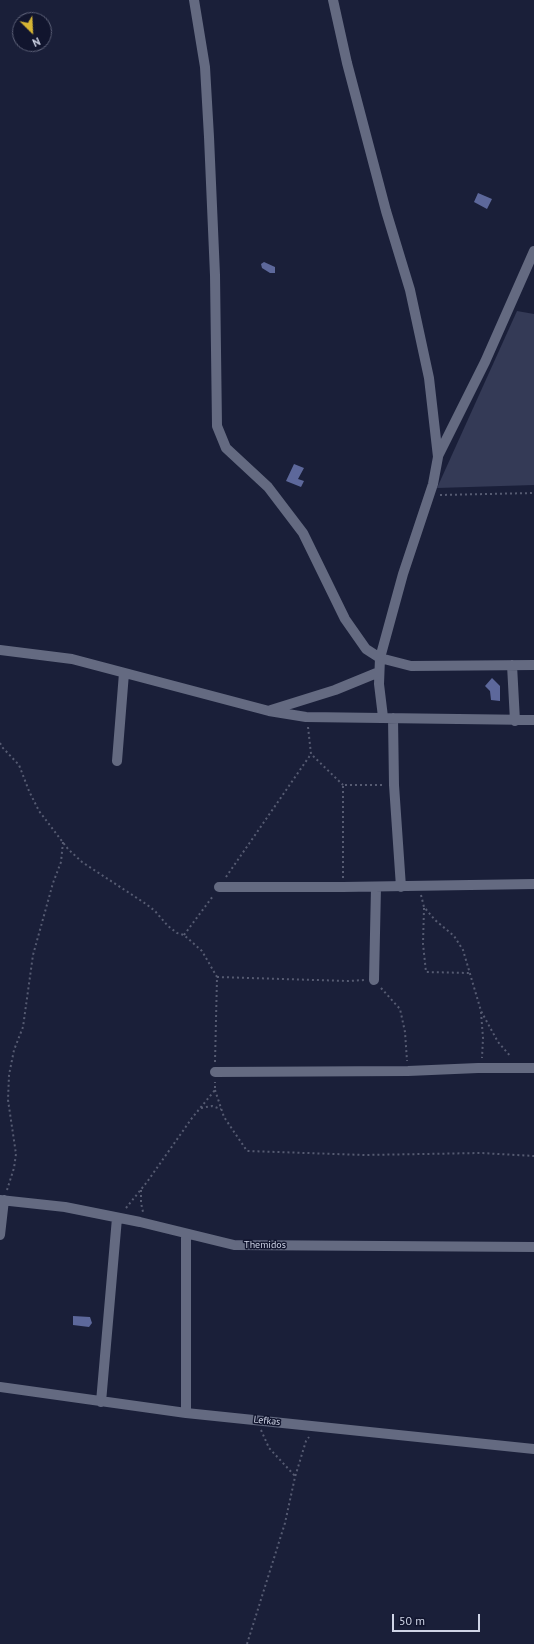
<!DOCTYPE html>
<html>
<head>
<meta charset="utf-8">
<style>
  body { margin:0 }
  #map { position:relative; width:534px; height:1644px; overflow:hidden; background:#1a1f39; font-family:"PT Sans",sans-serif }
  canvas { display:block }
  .north { position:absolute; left:12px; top:12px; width:40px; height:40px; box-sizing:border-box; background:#11152e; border:1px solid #5d6178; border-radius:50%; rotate:156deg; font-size:11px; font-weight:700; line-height:16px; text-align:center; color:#cfd4e6 }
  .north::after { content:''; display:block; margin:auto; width:14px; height:18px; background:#d6b534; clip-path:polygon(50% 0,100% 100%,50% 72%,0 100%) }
  .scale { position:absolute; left:392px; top:1614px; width:88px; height:18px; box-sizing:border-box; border:2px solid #cfd4e6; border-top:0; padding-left:5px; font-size:12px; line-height:14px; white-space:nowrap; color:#cfd4e6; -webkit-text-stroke:3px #11152e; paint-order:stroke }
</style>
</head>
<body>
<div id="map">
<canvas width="534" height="1644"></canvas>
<div class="north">N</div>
<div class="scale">50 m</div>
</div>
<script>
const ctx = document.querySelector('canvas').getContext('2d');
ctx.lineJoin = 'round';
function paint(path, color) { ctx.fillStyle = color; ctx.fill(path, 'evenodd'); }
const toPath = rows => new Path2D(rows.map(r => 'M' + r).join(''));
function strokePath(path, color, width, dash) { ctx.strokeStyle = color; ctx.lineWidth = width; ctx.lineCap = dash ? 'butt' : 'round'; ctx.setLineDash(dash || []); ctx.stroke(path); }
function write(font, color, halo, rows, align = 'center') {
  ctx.font = font + ' "PT Sans",sans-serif'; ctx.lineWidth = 3; ctx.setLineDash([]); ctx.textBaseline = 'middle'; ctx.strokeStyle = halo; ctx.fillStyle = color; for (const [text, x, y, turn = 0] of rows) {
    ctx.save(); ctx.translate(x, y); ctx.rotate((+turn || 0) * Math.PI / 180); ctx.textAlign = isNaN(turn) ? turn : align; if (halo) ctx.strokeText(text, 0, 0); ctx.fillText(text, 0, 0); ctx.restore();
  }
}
const green = toPath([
  [517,311,534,314,534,485,437,488]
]);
const water = toPath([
  [478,193,492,199,487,209,474,202],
  [264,262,275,267,275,273,270,273,262,268,261,264],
  [294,464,304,468,298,479,304,481,301,487,286,481],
  [492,678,500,686,500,701,491,700,490,691,485,686],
  [73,1316,90,1317,92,1323,89,1327,73,1325]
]);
const path = toPath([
  [440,495,534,493],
  [308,727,311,754,343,785],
  [0,743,2,747,19,765,29,791,39,811,68,849,82,862,146,904,155,911,168,926,177,933,184,935,202,951,217,977],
  [226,877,311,754],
  [343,878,343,785,384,785],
  [421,895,424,907,435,920,454,936,463,950,481,1011,498,1042,511,1057],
  [424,908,423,944,426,972,469,973],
  [184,935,213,896],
  [381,988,400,1009,405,1032,407,1061],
  [481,1012,483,1038,482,1058],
  [215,1062,217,977,348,981,364,980],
  [215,1090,224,1117,247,1151,365,1155,481,1153,534,1156],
  [201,1108,212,1106,221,1109],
  [7,1190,14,1168,16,1154,8,1100,9,1075,14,1050,23,1027,33,955,53,883,61,862,63,842],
  [141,1190,141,1203,143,1212],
  [126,1208,147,1182,192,1118,215,1090,215,1082],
  [261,1430,269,1448,295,1476],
  [247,1644,285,1523,295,1477,306,1441,309,1437]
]);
const minor = toPath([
  [194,0,205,67,209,137,215,275,217,426,226,448,268,487,303,533,345,619,366,649,380,658,379,684,383,717],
  [333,0,347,63,386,211,410,290,429,378,438,457,433,484,403,574,380,658,411,666,534,665],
  [438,456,485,362,534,251],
  [0,650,72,659,269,711,306,717,534,720],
  [512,665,515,721],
  [271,710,335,690,379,672],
  [393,718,394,785,401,887],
  [117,761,124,673],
  [219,887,343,887,534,884],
  [374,980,376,887],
  [215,1072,408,1071,478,1068,534,1068],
  [0,1200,65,1207,140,1222,234,1245,534,1247],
  [0,1235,4,1200],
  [0,1387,186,1413,534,1449],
  [101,1402,117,1218],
  [186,1413,186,1234]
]);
const streetNames = [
  ["Themidos",265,1245],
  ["Lefkas",267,1421,6]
];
paint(green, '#343a56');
paint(water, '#5d689b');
strokePath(path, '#565b72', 2, [2, 3]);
strokePath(minor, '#646a81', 10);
write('10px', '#cfd4e6', '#11152e', streetNames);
</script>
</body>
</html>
